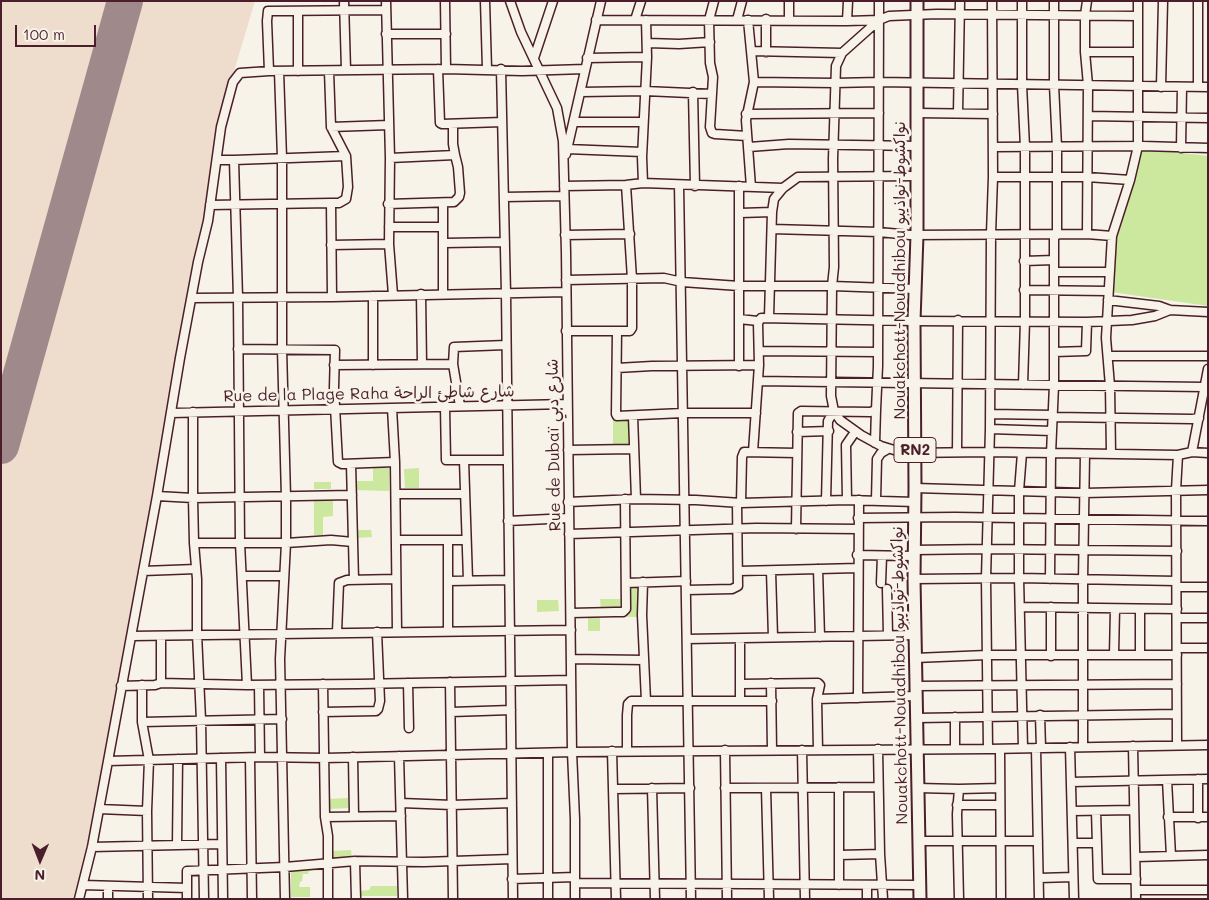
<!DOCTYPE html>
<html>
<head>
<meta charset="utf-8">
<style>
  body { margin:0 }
  #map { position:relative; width:1209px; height:900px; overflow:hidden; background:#f7f3e8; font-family:Mali,sans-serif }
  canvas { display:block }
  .frame { position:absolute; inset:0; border:2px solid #4a1f2b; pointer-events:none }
  .north { position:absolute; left:15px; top:835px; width:50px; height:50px; -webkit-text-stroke:4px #f7f3e8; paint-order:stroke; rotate:181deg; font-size:14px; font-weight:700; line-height:20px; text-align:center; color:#4a1f2b }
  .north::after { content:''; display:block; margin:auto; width:18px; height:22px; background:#4a1f2b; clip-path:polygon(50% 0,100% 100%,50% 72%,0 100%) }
  .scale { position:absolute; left:15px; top:25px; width:81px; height:22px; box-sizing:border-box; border:2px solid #4a1f2b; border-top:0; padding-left:6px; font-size:15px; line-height:18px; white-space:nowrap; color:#4a1f2b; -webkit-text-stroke:4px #f7f3e8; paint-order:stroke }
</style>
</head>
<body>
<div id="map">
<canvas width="1209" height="900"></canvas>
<div class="frame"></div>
<div class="north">N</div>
<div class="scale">100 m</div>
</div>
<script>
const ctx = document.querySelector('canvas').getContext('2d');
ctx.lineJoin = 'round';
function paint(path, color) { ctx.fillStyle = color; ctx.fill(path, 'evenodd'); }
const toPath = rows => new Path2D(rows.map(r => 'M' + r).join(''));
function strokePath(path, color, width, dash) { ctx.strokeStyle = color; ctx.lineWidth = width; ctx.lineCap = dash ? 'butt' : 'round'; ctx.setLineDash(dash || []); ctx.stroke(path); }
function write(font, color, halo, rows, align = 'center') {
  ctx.font = font + ' Mali,"Playpen Sans Arabic",sans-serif'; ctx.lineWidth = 5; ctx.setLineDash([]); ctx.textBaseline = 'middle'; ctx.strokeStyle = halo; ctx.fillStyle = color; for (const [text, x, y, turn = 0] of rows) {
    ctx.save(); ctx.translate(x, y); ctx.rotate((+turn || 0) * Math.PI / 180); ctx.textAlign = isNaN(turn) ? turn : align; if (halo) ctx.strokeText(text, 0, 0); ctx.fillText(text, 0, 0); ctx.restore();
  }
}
const built = toPath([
  [1,1,255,1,228,91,102,773,76,899,1,899]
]);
const green = toPath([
  [1142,148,1208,156,1208,306,1111,292,1114,232],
  [632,416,633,447,613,449,613,417],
  [373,468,389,468,389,491,355,490,355,481,373,481],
  [419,468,419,488,405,488,404,469],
  [314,482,331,482,331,489,314,489],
  [314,498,333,498,333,516,323,517,323,535,314,535],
  [371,530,372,537,357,538,357,530],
  [628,584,641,584,640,617,627,617],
  [600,599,620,599,620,610,601,611],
  [537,600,558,600,559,611,537,612],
  [588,618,600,618,600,631,588,631],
  [348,798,348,808,329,809,328,799],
  [351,850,352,860,331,861,331,851],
  [291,866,325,866,325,870,309,871,308,874,303,874,302,881,300,882,299,887,310,887,310,897,291,897],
  [371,886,397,886,397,896,359,896,359,891,369,890]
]);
const runway = toPath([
  [1,446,125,1]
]);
const minor = toPath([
  [344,1,346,70],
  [386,1,390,158,389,244,393,295],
  [445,1,446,69],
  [485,1,487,69],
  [510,1,521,32,557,108,563,141,566,252,572,752,575,819,575,899],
  [714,1,709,20,710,63,713,77,710,127,712,133,715,134,747,136],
  [1022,1,1022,85,1025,147,1025,321,1023,385],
  [1054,1,1054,85,1057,147,1057,235],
  [789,19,789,1],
  [596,20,847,21,879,20,889,16,937,14,1138,16],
  [635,20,641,1],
  [737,20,742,1],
  [748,20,754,82,746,120,751,187],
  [879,20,842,53,836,66,833,159,834,267,832,286,831,396,834,411,840,420,861,435,881,446,904,453,990,452,1178,455,1192,452,1208,453],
  [847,21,848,1],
  [386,34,446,34],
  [648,43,679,44,710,42],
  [751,51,842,53],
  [766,52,766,19],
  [1085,52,1138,52],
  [534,58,553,1],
  [587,58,647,57],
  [438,69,440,123,442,124,502,122],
  [501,69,506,294,513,899],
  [269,71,267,21,268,11,385,10],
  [279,71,282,158,282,349,286,497,286,543,280,659,285,899],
  [298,71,298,11],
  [754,82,835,83,879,82,1208,87],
  [1198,86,1198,1],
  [1161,87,1163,1],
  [581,92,645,91,712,94],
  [693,92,695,186],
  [917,113,993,114],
  [958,113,960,1],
  [746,114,879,113],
  [1088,116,1208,118],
  [574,122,643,122],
  [453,124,453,144,455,155],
  [331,127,389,125],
  [749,147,789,144,917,146],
  [993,147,1143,146,1208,148],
  [1181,148,1182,87],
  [567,149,642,152],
  [566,154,601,1],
  [217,160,234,160,238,298,240,543,247,685],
  [234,160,346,156],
  [993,177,1087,177,1130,180],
  [643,183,642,157,647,57,646,20],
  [679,185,691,899],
  [564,186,626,185,643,183,783,188],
  [504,197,564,196],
  [331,203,332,297],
  [443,203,443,294],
  [388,204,454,202,459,197,460,193,458,167,455,155,390,158],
  [210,205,331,203,339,203,346,199,348,187,346,156,331,127,329,71],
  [740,213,772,212],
  [389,227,443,227],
  [772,229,879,232,910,235,1087,234,1112,236,1130,180,1138,146,1138,1],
  [1087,234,1088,85,1085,52,1085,15,1087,1],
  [565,235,630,234],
  [444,243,505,242],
  [331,245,389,244],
  [1024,261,1054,260],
  [1054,272,1109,272],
  [566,280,664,278,682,282,739,286,832,286,916,289],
  [1024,290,1108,291],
  [421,294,422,364],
  [192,298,332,297,566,292],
  [1108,300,1159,306,1170,310,1208,312],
  [769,317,772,212,774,199,783,188,798,177,917,176],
  [739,319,758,321],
  [566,331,630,331,632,328,632,279,626,185],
  [617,331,616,414,617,416,683,413,756,413],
  [238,349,335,350,334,388,338,462,342,464,395,462],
  [759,351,878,352],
  [1054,352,1086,351,1087,322],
  [1108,356,1208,356],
  [334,365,453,364],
  [373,365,373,296],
  [739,366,739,186],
  [617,368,652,366,759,365],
  [758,381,1204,387],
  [460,406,453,364,454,347,506,345],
  [445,407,446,460,507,460],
  [392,408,395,462,397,631],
  [193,412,193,498,194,543,197,579,197,634,201,720,204,899],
  [171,413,567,404],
  [990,414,1053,415],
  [633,416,636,499],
  [1053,417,1192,419,1199,418],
  [990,429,1052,431],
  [797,432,829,431],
  [875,443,876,410],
  [568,450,633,449],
  [753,452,759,365,758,323,761,318,914,321,1087,322,1132,320,1155,316,1170,310],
  [957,452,958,320],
  [1192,452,1208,369],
  [1022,453,1019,491,1019,578,1023,748],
  [1111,454,1110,386,1106,338,1112,236],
  [464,460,468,580],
  [351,464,354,580],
  [915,488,1085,493,1208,490],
  [396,494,464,494],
  [157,496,193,498,352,495],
  [847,500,846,445,855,432],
  [876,500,877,459,881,453,888,449],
  [826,501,828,421,834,411],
  [568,502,636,499,696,500,741,503,847,500,915,502],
  [741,503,742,457,744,452,797,453],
  [858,518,955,517,1208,521],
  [508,521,569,518],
  [796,529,798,413,801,411,870,412,876,410,878,366,879,1],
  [569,534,756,528,858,529],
  [396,540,466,540],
  [448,540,448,631],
  [194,543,286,543,331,540,353,542],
  [914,550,987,549,1177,551],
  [857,555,914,556],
  [818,569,820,637],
  [143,571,196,569],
  [739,571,858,568],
  [771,571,773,637],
  [242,576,284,576],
  [914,579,1019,578,1176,581],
  [1050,579,1051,454,1054,385,1054,235],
  [448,581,509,580],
  [643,582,642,615,646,701],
  [626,583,686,581],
  [881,583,882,556],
  [1177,587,1208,587],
  [887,589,888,635],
  [687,590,732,589,738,586,737,503],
  [1020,607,1177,609],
  [1140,609,1140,655],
  [571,613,615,612,623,612,626,609,625,499],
  [1177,618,1208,618],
  [337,632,339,583,347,580,396,579],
  [132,636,571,630],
  [687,639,915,635],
  [1177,648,1208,648],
  [1114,655,1115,609],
  [1051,656,1051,607],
  [915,658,987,655,1177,655],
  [571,659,644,660],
  [450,682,453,899],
  [161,683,247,685,358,684,571,680],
  [408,683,409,728],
  [771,683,772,750],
  [323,684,325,817,328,836,328,899],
  [740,684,818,683,820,685,817,699,818,750],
  [142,685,142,722,149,760,147,811,148,899],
  [259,685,260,757],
  [121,686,155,685,161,683,161,636],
  [916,686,1177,684],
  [858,698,859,500],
  [817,699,916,696],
  [740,701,740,639],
  [323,712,376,711,378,709,380,701,377,632],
  [451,712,511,710],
  [1040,715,1041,748],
  [955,717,955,749],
  [916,718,1177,714],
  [142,722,282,719],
  [1177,745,1176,490,1178,455],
  [1133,746,1136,899],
  [1070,747,1074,899],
  [1083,747,1083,580,1085,454],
  [1036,748,1039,899],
  [878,749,880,854,883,899],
  [988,749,986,578,990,429,991,234,993,177,992,1],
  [1000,749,1001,899],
  [725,750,727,899],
  [802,750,805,899],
  [612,751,616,899],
  [627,751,627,715,628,704,631,701,772,701],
  [399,756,403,899],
  [353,757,354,816],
  [221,758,223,899],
  [250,758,252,899],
  [108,761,260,757,325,758,572,752,988,749,1208,745],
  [1167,780,1171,856],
  [1071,782,1208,779],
  [652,788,655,899],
  [725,788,878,787],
  [766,788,769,899],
  [918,788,959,789,1000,788],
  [613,789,690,788],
  [401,803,452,805,512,803],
  [957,805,1000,805],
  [99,809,147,811],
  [1072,811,1134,810],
  [1096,811,1098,879,1136,879],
  [325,817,401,816],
  [1168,817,1208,817],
  [1198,818,1198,779],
  [919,841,1038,841],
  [1073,843,1097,843],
  [177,845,178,759],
  [92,847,222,844],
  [839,855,880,854],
  [1136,857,1208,855],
  [355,861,356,899],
  [1039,878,1073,877],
  [512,879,575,877],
  [575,883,920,885],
  [83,885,187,888],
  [839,885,839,787],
  [867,885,867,899],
  [108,886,108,899],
  [1136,890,1208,890],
  [79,899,92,847,108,761,157,496,180,358,198,262,208,221,221,127,233,82,240,73,269,71,446,69,522,71,585,69],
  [187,899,187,871,285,867,355,861,424,862,512,859],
  [548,899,548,753],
  [959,899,957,814,959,789]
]);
const highway = toPath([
  [917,1,917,235,914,321,915,488,914,579,920,899]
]);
const shields = [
  [915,450,42]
];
const shieldNames = [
  ["RN2",915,450]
];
const streetNames = [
  ["Nouakchott-Nouadhibou نواكشوط-نواذيبو",900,270,-90],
  ["Rue de la Plage Raha شارع شاطئ الراحة",369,394,-1],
  ["Rue de Dubaï شارع دبي",554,445,-91],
  ["Nouakchott-Nouadhibou نواكشوط-نواذيبو",900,675,-91]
];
paint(built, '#eedccd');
paint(green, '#cce79e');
strokePath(runway, '#a0898a', 36);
strokePath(minor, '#4a1f2b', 11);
strokePath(highway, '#4a1f2b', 15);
strokePath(minor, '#f7f3e8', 8);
strokePath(highway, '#f7f3e8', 11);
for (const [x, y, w] of shields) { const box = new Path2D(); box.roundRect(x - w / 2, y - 12.5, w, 25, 4); ctx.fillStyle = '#f7f3e8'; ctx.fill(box); strokePath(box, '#4a1f2b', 1); }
write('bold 15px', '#4a1f2b', null, shieldNames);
write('16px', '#4a1f2b', '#f7f3e8', streetNames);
</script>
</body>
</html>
